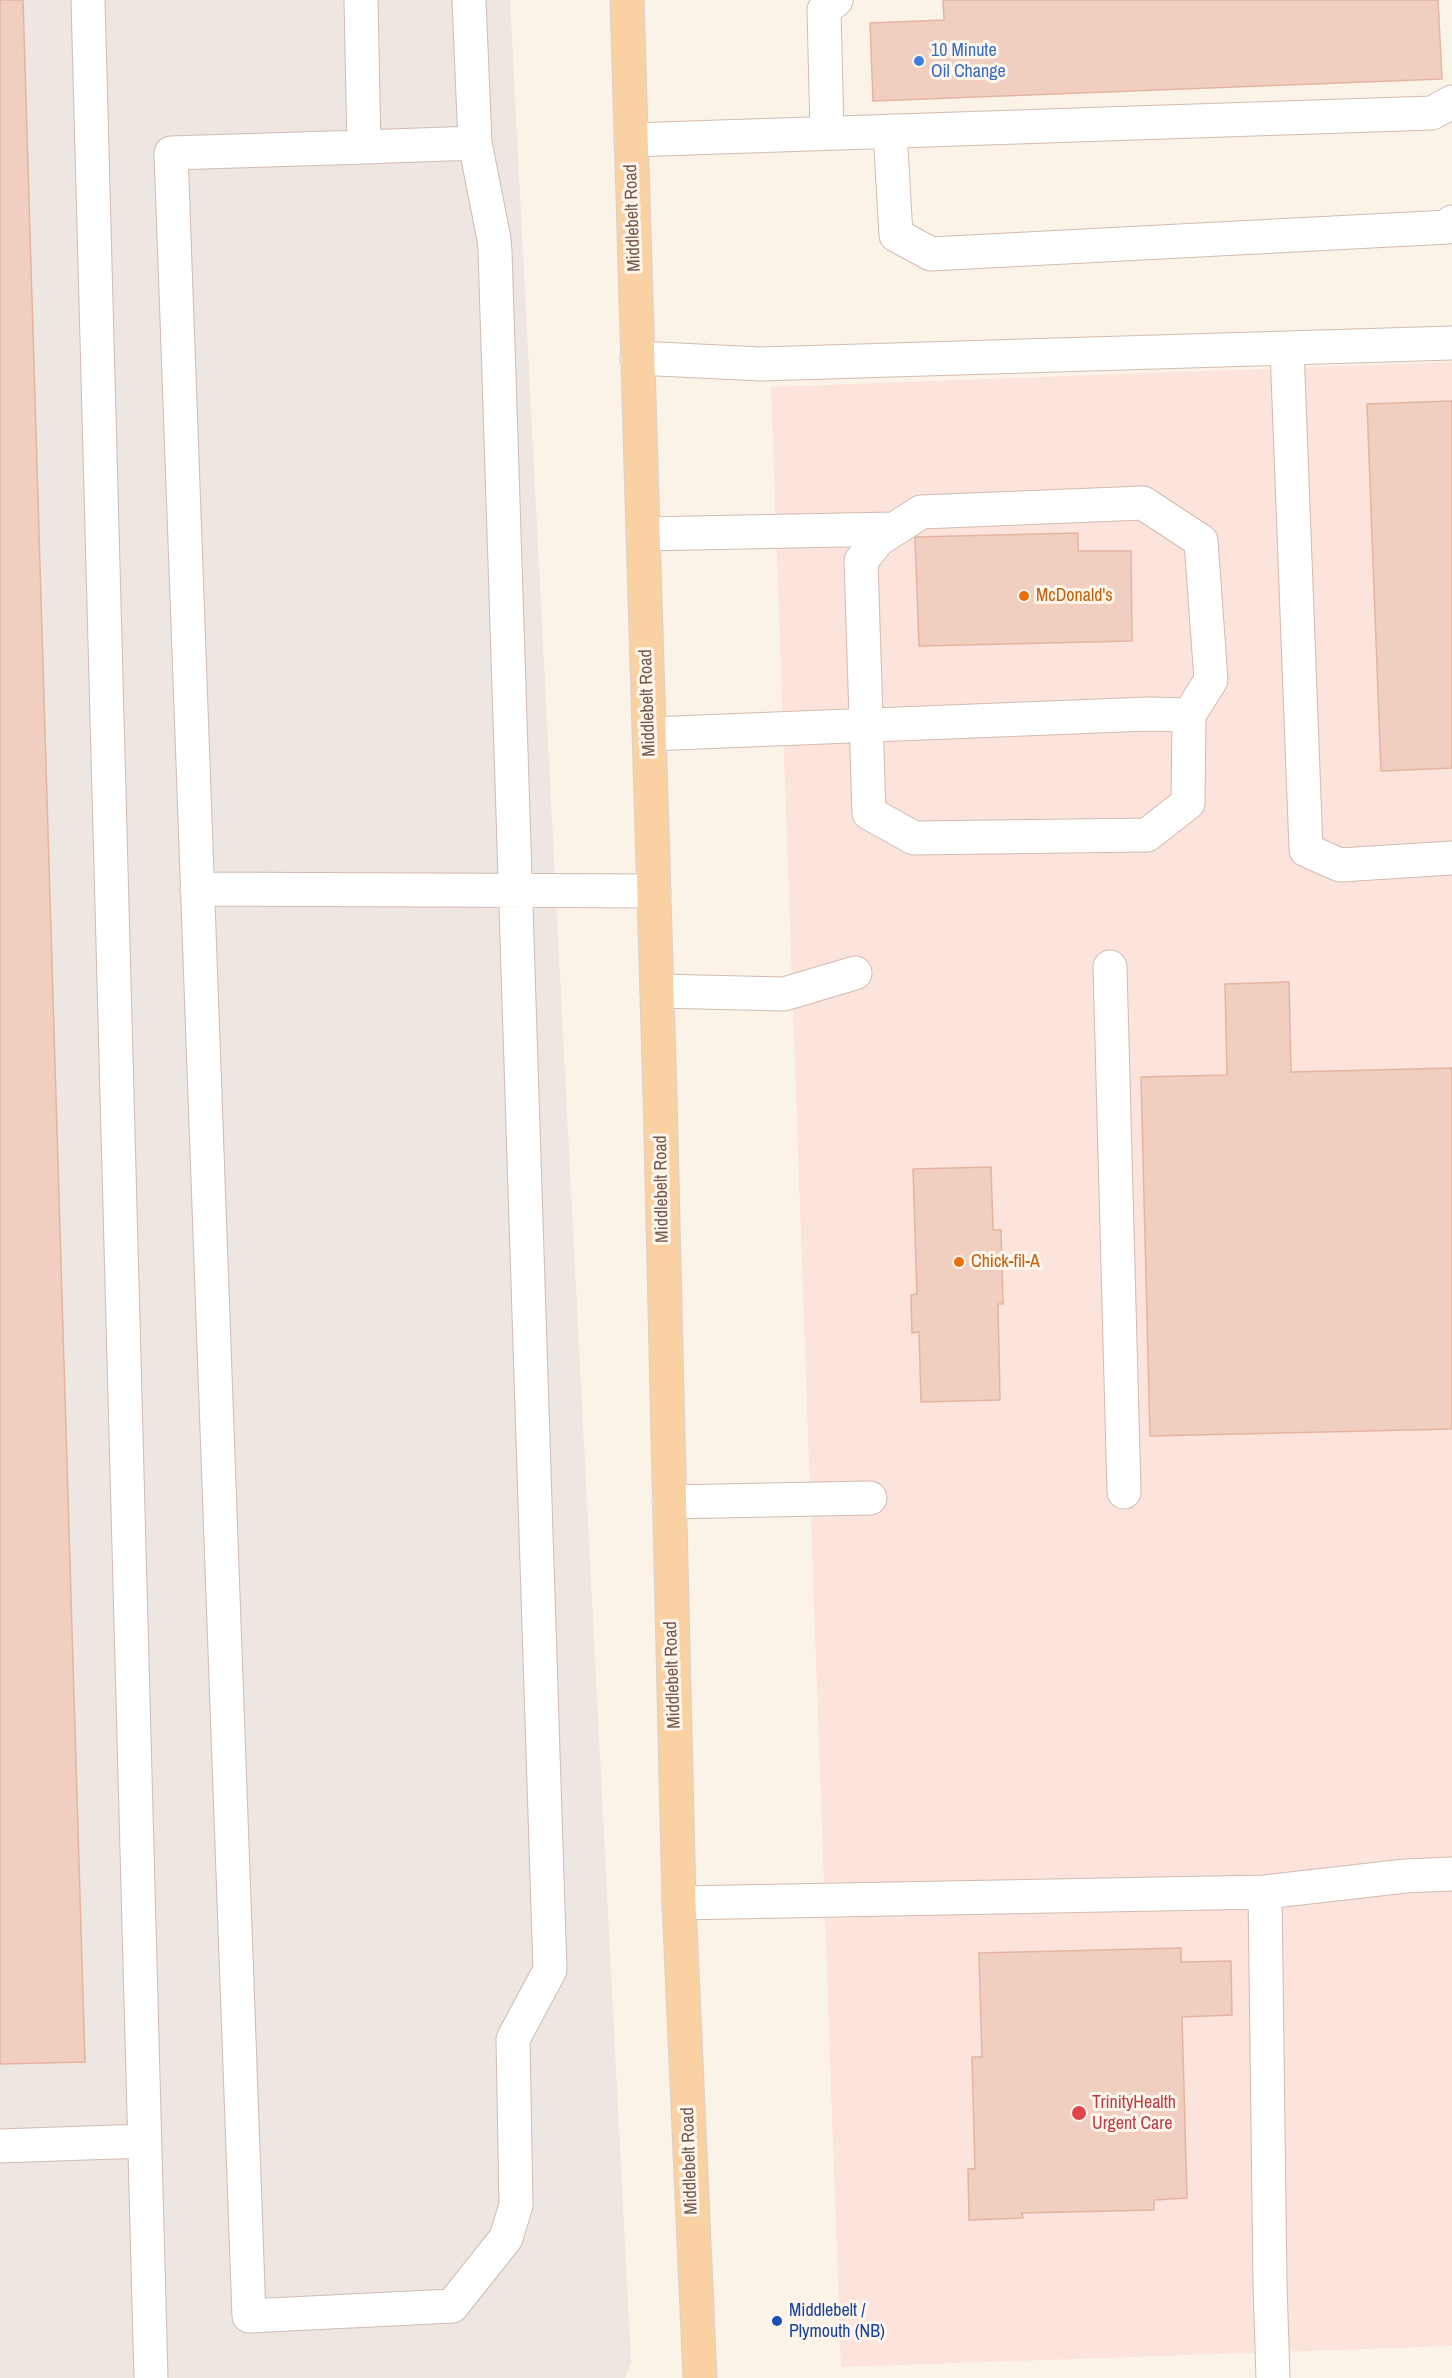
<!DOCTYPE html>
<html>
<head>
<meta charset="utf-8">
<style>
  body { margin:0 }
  canvas { display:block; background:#fcf3e8 }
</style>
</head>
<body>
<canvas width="1452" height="2378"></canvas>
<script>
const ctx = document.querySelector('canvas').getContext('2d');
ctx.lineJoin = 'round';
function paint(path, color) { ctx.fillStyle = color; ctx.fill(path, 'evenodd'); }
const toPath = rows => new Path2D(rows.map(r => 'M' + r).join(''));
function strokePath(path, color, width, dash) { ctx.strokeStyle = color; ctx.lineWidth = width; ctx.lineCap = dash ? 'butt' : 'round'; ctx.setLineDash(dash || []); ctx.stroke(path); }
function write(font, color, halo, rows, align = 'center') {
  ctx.font = font + ' "Archivo Narrow",sans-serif'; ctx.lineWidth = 6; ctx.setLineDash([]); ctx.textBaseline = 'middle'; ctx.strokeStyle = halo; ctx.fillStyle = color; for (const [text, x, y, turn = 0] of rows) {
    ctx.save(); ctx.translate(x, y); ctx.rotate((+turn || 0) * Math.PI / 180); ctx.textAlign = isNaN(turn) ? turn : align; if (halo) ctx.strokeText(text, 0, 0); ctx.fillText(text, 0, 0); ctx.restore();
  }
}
const commercial = toPath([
  [1452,362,1452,2346,841,2367,771,387]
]);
const industrial = toPath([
  [0,0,510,0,631,2362,625,2378,0,2378]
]);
const building = toPath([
  [0,0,23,0,85,2062,0,2064,0,0],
  [943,0,1438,0,1442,79,873,101,870,23,944,20,943,0],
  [1452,401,1452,768,1381,771,1367,404,1452,401],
  [1078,533,1078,551,1131,551,1132,641,919,646,915,537,1078,533],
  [1289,982,1291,1072,1452,1068,1452,1429,1150,1436,1141,1077,1227,1075,1225,984,1289,982],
  [991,1167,993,1230,1001,1230,1003,1304,998,1304,1000,1400,921,1402,919,1332,912,1333,911,1295,917,1294,913,1169,991,1167],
  [1181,1948,1181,1962,1231,1961,1232,2015,1182,2017,1187,2198,1154,2200,1154,2210,1022,2213,1023,2218,969,2220,968,2169,975,2169,972,2057,982,2057,979,1953,1181,1948]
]);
const minor = toPath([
  [88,0,151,2378],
  [361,0,364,147,171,153,249,2316,452,2306,506,2238,516,2205,513,2039,550,1970,495,251,494,239,475,143,469,0],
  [890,131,896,235,931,254,1448,227,1452,222],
  [827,133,824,10,836,0],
  [631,140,1432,113,1452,102],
  [364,147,475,143],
  [1287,348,1306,850,1340,865,1452,858],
  [637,358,761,364,1452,343],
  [1143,503,1201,541,1211,680,1189,715,1188,803,1147,835,914,838,869,813,861,561,879,539,921,512,1143,503],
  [643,534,893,529],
  [650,734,1148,714,1189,715],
  [197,889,654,891],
  [1110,967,1124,1492],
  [657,991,784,994,855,973],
  [669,1502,870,1498],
  [1265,1892,1270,2284,1273,2378],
  [679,1903,1265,1892,1405,1876,1452,1874],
  [0,2146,144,2141]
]);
const major = toPath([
  [627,0,660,1095,679,1903,700,2378]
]);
const markers = [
  [919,61,6,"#3f7fe0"],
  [1024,596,6,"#e8710a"],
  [959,1262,6,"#e8710a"],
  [1079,2113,8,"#e0444e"],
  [777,2321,6,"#1a4fb4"]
];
const shopNames = [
  ["10 Minute",931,51],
  ["Oil Change",931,72]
];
const streetNames = [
  ["Middlebelt Road",633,218,-92],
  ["Middlebelt Road",648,703,-92],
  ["Middlebelt Road",662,1189,-91],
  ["Middlebelt Road",673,1675,-92],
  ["Middlebelt Road",690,2161,-92]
];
const foodNames = [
  ["McDonald's",1036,596],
  ["Chick-fil-A",971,1262]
];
const healthNames = [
  ["TrinityHealth",1092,2103],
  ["Urgent Care",1092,2124]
];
const transitNames = [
  ["Middlebelt /",789,2311],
  ["Plymouth (NB)",789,2332]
];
paint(commercial, '#fce3dc');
paint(industrial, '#ede6e1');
paint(building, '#f1cfc0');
strokePath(building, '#e4b4a0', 1.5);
strokePath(minor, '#d0bcb0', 35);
strokePath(major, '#d9d0cd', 35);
strokePath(minor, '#fff', 33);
strokePath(major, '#f9d1a2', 33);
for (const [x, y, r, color] of markers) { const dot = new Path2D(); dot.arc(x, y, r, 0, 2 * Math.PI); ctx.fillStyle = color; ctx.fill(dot); strokePath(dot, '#fff7ee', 2); }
write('18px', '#366cbe', '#fff7ee', shopNames, 'left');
write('18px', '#76574c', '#fff7ee', streetNames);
write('18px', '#c56008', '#fff7ee', foodNames, 'left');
write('18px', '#be3a42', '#fff7ee', healthNames, 'left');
write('18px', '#164399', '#fff7ee', transitNames, 'left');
</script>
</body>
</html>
